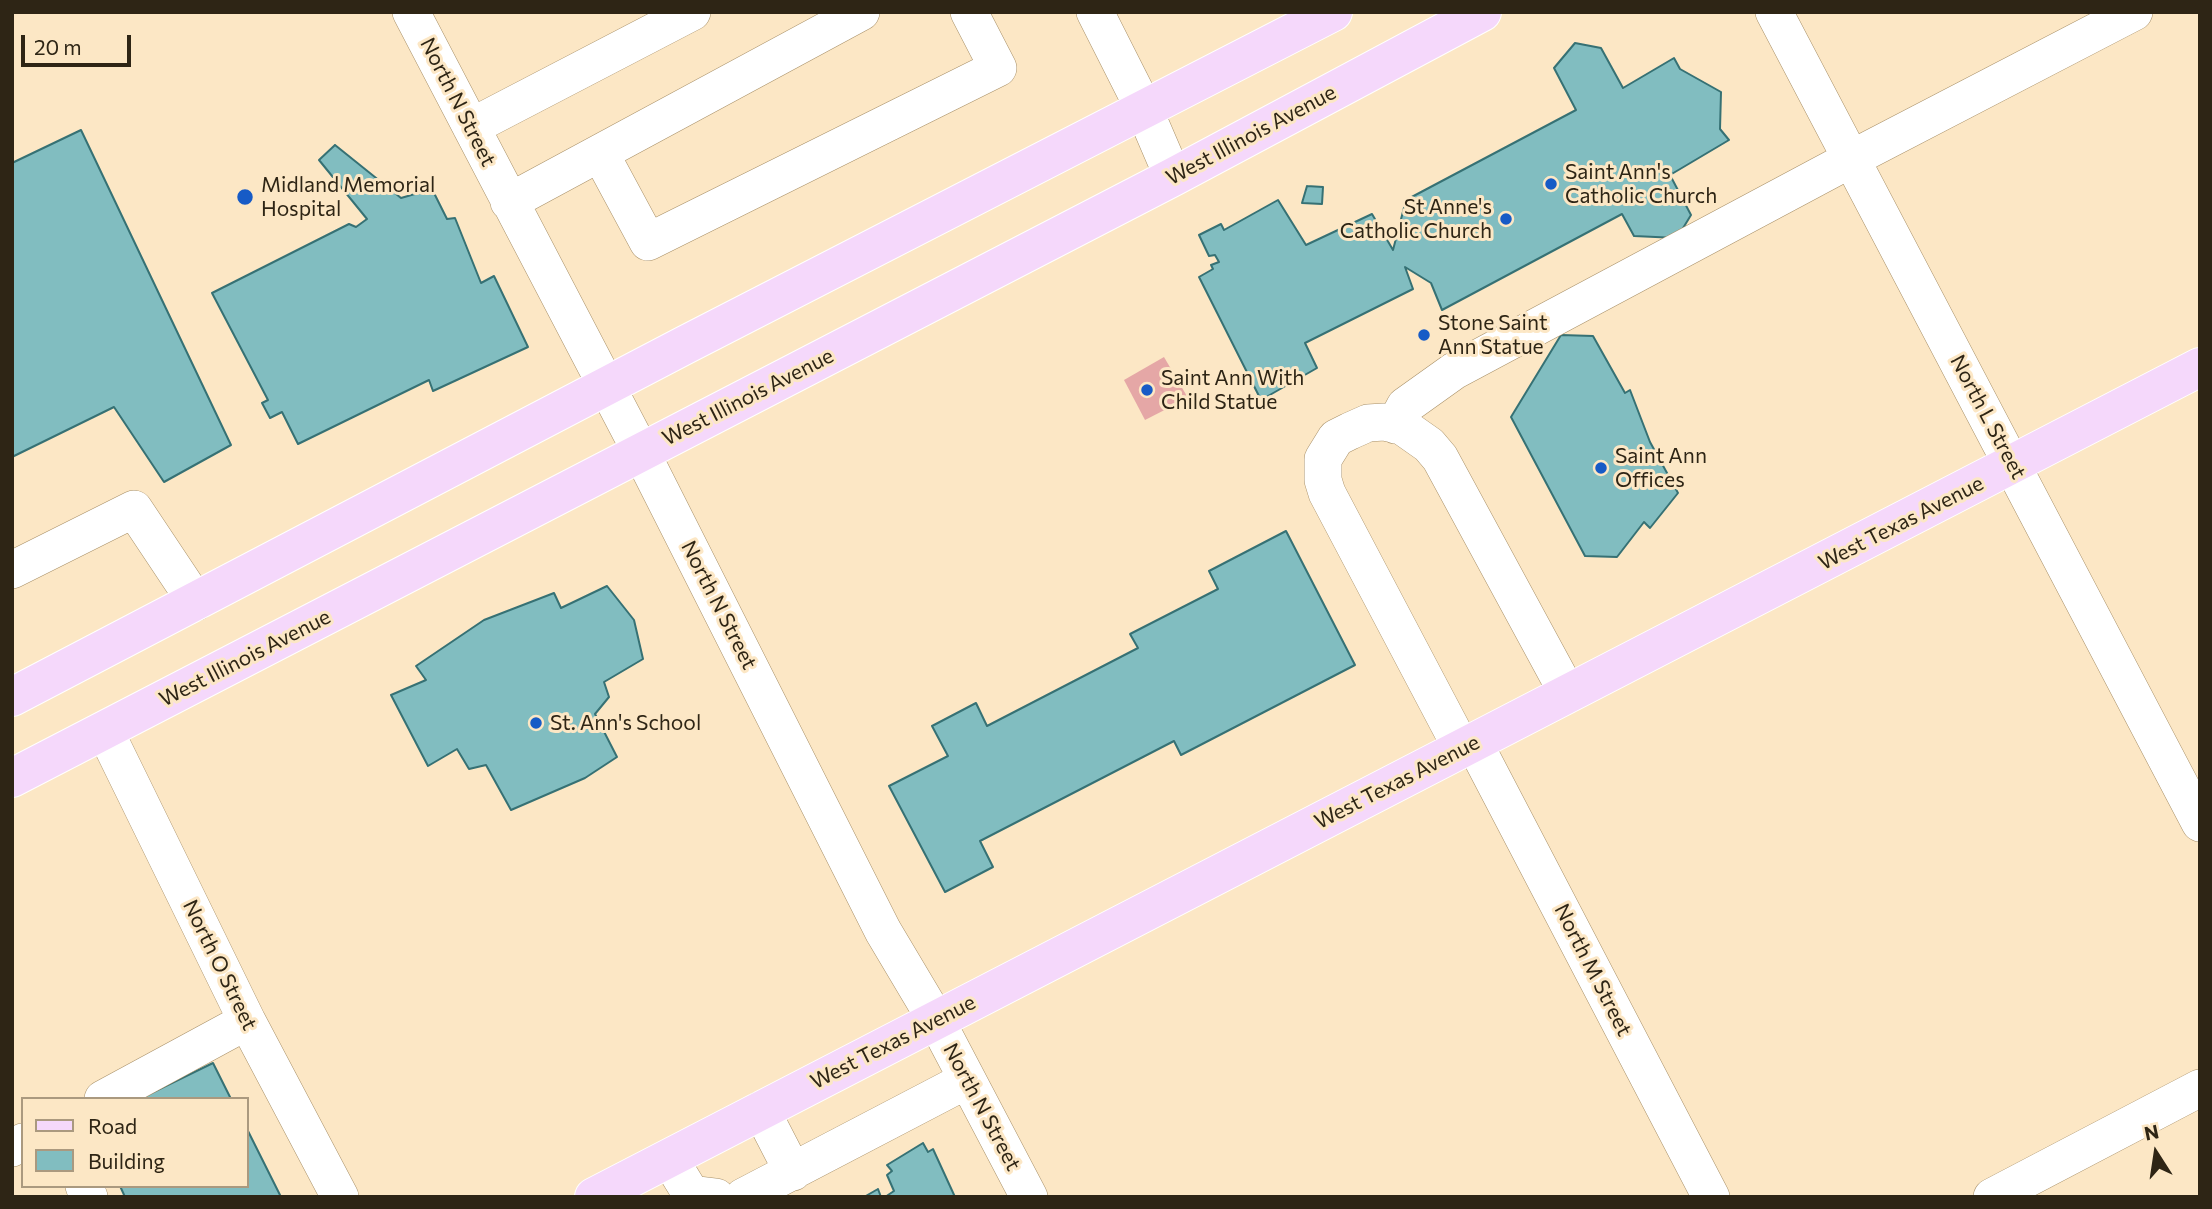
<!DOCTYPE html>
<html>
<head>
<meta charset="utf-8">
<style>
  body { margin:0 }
  #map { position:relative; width:2212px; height:1209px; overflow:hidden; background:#fce7c5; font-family:Commissioner,sans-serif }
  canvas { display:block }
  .frame { position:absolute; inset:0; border:14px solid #2e2515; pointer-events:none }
  .legend { position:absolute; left:21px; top:1097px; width:228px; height:91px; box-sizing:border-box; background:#fce7c5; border:2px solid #aa997f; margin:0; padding:9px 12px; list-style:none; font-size:21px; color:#2e2515 }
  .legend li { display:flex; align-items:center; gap:14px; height:35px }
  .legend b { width:35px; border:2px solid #aa997f }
  .north { position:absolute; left:2121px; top:1118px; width:70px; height:70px; -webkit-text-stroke:5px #fce7c5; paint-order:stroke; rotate:348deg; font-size:19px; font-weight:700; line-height:28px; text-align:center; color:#2e2515 }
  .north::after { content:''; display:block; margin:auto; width:24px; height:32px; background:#2e2515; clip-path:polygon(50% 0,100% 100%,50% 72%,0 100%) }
  .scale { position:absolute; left:21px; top:35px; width:110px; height:32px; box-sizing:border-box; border:4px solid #2e2515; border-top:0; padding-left:9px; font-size:21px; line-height:24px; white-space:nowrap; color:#2e2515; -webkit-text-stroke:5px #fce7c5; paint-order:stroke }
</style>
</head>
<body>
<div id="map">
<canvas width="2212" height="1209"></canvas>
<div class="frame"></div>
<ul class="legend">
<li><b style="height:9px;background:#f5d8fb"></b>Road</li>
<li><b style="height:19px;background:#81bdc0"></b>Building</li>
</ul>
<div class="north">N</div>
<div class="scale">20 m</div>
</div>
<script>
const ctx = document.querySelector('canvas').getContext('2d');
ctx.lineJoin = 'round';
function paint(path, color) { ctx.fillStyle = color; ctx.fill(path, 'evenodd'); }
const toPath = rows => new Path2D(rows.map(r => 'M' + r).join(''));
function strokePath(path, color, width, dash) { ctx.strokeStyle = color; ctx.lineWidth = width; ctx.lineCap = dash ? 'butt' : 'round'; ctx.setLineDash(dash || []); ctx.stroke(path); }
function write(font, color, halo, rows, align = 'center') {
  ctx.font = font + ' Commissioner,sans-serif'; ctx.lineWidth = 6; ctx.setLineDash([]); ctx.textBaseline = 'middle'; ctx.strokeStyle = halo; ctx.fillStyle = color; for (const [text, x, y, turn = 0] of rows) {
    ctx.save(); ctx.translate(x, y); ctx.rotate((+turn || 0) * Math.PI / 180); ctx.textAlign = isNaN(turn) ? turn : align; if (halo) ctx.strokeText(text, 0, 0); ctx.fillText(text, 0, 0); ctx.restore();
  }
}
const green = toPath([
  [1164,357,1188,398,1145,420,1124,380]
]);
const building = toPath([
  [1575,43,1601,48,1623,88,1674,58,1680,69,1721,92,1720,129,1729,140,1670,175,1691,215,1677,238,1634,236,1622,214,1442,310,1431,283,1405,267,1413,289,1305,343,1317,368,1261,400,1199,277,1213,269,1211,265,1219,262,1215,255,1209,256,1199,235,1221,224,1224,230,1278,200,1306,245,1372,214,1393,250,1406,200,1576,110,1554,68,1575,43],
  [81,130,231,445,164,482,114,407,12,457,12,163,81,130],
  [335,145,401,198,432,189,447,219,455,218,481,283,494,276,528,347,433,391,429,380,298,444,282,412,270,418,262,403,268,400,212,293,349,224,356,227,367,219,319,160,335,145],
  [1307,186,1323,187,1322,204,1302,203,1307,186],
  [1561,335,1593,336,1625,393,1630,390,1650,442,1678,493,1650,528,1644,522,1617,557,1585,556,1511,417,1561,335],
  [1286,531,1355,665,1181,755,1174,741,980,841,993,867,945,892,889,786,948,756,932,726,976,703,987,726,1138,648,1130,634,1218,589,1209,571,1286,531],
  [607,586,634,620,643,659,604,682,609,697,595,714,617,757,585,778,511,810,486,765,469,769,457,749,428,766,391,695,426,680,416,666,484,620,554,593,561,608,607,586],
  [213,1063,231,1099,139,1099,213,1063],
  [247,1129,281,1197,125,1197,120,1186,247,1186,247,1129],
  [923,1143,928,1152,933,1149,955,1197,885,1197,894,1191,887,1175,892,1171,887,1165,923,1143],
  [878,1189,881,1197,864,1197,878,1189]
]);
const minor = toPath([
  [411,12,641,452,883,931,936,1020,1029,1197],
  [1095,12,1143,107,1173,177],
  [1774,12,2200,823],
  [471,127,692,12],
  [600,153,648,242,998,68,969,12],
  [509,202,861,12],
  [1395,425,1405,406,1454,371,1851,159,2134,12],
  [12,570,134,509,196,602],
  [105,731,247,1021,340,1197],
  [1474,743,1711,1197],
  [1462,749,1327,493,1323,480,1323,459,1336,438,1350,431,1368,423,1384,422,1402,426,1429,445,1440,458,1568,694],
  [103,1099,247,1021],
  [761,1110,793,1172],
  [12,1148,23,1142],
  [669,1158,691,1194,716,1197],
  [84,1186,89,1197],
  [743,1197,967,1080],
  [1992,1197,2200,1088]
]);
const major = toPath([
  [12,697,685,345,1333,12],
  [12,778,1173,177,1482,12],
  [594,1197,2200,367]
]);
const markers = [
  [1551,184,7,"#175bc6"],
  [245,197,9,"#175bc6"],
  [1506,219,7,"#175bc6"],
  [1424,335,7,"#175bc6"],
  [1147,390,7,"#175bc6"],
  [1601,468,7,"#175bc6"],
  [536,723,7,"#175bc6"]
];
const streetNames = [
  ["North N Street",458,102,63],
  ["West Illinois Avenue",1251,135,-28],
  ["West Illinois Avenue",748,397,-27],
  ["North L Street",1988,417,62],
  ["West Texas Avenue",1901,523,-27],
  ["North N Street",719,605,63],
  ["West Illinois Avenue",245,658,-27],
  ["West Texas Avenue",1397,782,-27],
  ["North O Street",220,965,64],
  ["North M Street",1593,970,63],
  ["West Texas Avenue",893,1042,-27],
  ["North N Street",982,1107,62]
];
const poiNames = [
  ["Saint Ann's",1565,172],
  ["Catholic Church",1565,196],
  ["Midland Memorial",261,185],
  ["Hospital",261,209],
  ["St Anne's",1492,207,"right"],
  ["Catholic Church",1492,231,"right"],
  ["Stone Saint",1438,323],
  ["Ann Statue",1438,347],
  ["Saint Ann With",1161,378],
  ["Child Statue",1161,402],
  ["Saint Ann",1615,456],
  ["Offices",1615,480],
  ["St. Ann's School",550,723]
];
paint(green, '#e5a7a6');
paint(building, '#81bdc0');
strokePath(building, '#367174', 2);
strokePath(minor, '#a89068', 38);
strokePath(major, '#fff', 40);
strokePath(minor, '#fff', 37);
strokePath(major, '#f5d8fb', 38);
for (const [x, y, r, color] of markers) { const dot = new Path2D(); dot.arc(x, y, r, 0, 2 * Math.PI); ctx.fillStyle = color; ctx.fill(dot); strokePath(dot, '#fce7c5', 2.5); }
write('21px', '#2e2515', '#fce7c5', streetNames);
write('21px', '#2e2515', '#fce7c5', poiNames, 'left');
</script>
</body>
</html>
